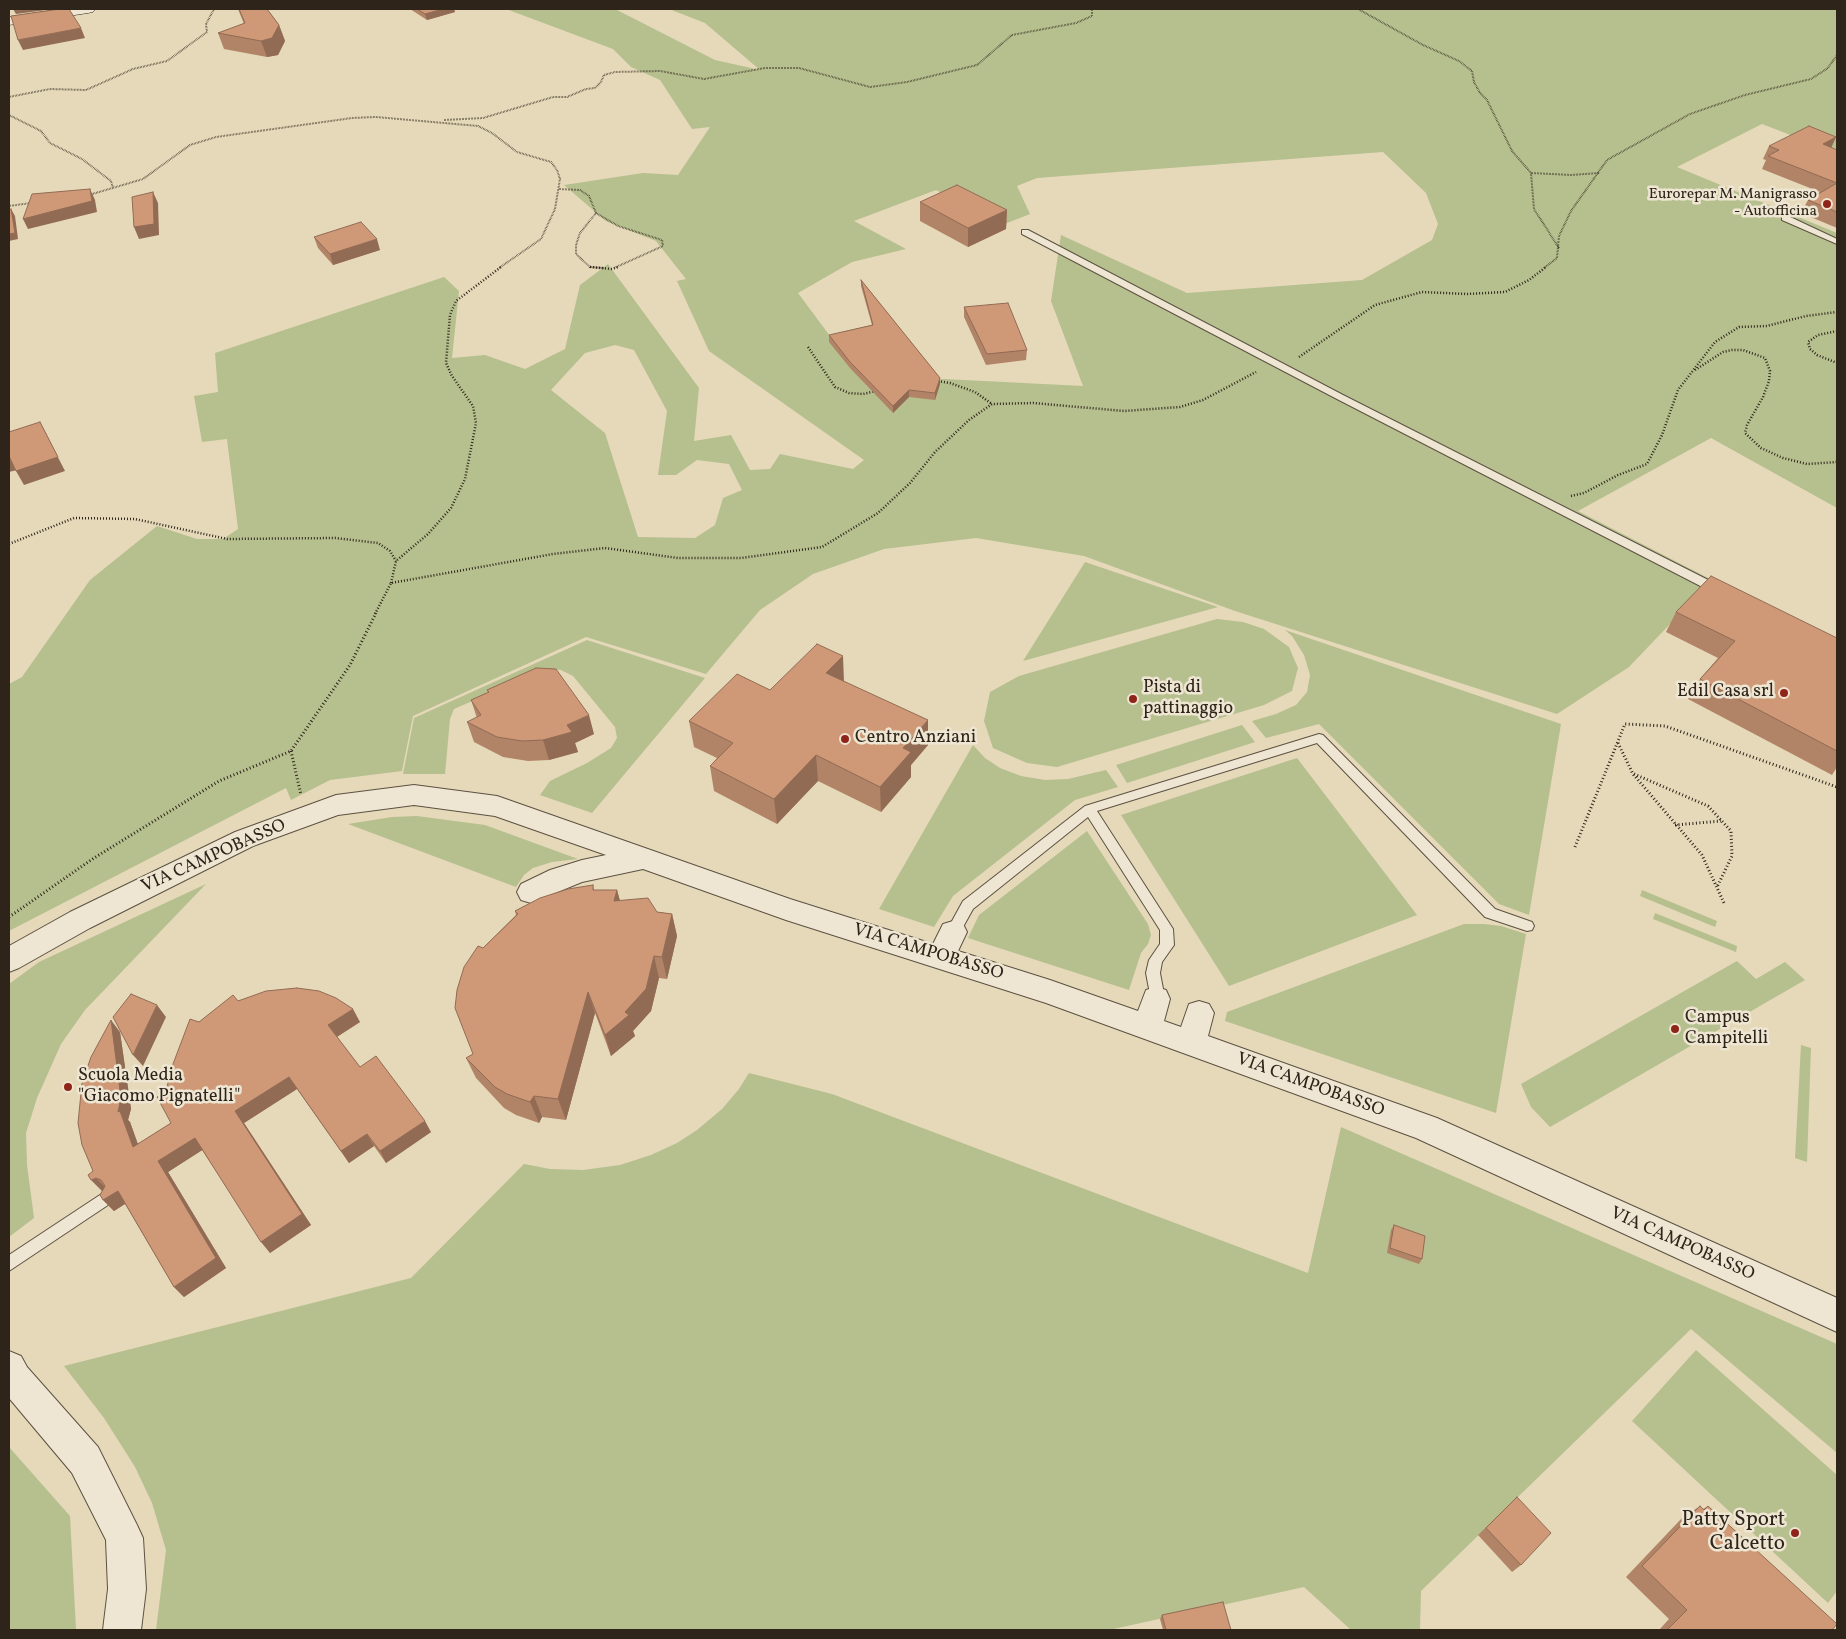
<!DOCTYPE html>
<html>
<head>
<meta charset="utf-8">
<style>
  body { margin:0 }
  #map { position:relative; width:1846px; height:1639px; overflow:hidden; background:#e5d9b9; font-family:Vollkorn,serif }
  canvas { display:block }
  .frame { position:absolute; inset:0; border:10px solid #2e241a; pointer-events:none }
</style>
</head>
<body>
<div id="map">
<canvas width="1846" height="1639"></canvas>
<div class="frame"></div>
</div>
<script>
const ctx = document.querySelector('canvas').getContext('2d');
ctx.lineJoin = 'round';
function paint(path, color) { ctx.fillStyle = color; ctx.fill(path, 'evenodd'); }
const toPath = rows => new Path2D(rows.map(r => 'M' + r).join(''));
function strokePath(path, color, width, dash) { ctx.strokeStyle = color; ctx.lineWidth = width; ctx.lineCap = dash ? 'butt' : 'round'; ctx.setLineDash(dash || []); ctx.stroke(path); }
function write(font, color, halo, rows, align = 'center') {
  ctx.font = font + ' Vollkorn,serif'; ctx.lineWidth = 5; ctx.setLineDash([]); ctx.textBaseline = 'middle'; ctx.strokeStyle = halo; ctx.fillStyle = color; for (const [text, x, y, turn = 0] of rows) {
    ctx.save(); ctx.translate(x, y); ctx.rotate((+turn || 0) * Math.PI / 180); ctx.textAlign = isNaN(turn) ? turn : align; if (halo) ctx.strokeText(text, 0, 0); ctx.fillText(text, 0, 0); ctx.restore();
  }
}
const green = toPath([
  [506,9,615,9,715,60,760,70,705,23,669,9,1837,9,1837,153,1762,124,1677,167,1837,233,1837,508,1711,438,1578,511,1712,580,1629,667,1557,714,1235,611,1084,556,976,538,884,549,813,574,760,610,706,674,586,637,413,716,402,771,330,780,291,800,286,788,9,931,9,684,22,677,90,580,157,526,197,539,223,539,238,529,227,439,202,442,194,396,218,392,215,353,444,277,459,291,452,358,485,355,525,369,565,349,580,285,608,264,699,388,694,441,731,435,750,470,770,469,780,454,853,469,864,460,709,351,677,281,686,279,656,241,606,221,564,185,643,173,678,175,710,127,692,129,660,80,631,67,613,49],
  [1383,152,1426,193,1438,224,1432,240,1362,280,1187,293,1061,235,1051,301,1083,386,944,379,868,387,798,293,852,262,906,249,854,221,936,190,1002,225,1030,214,1017,186,1037,178],
  [615,345,634,350,667,411,658,475,676,475,697,460,729,464,742,490,723,498,715,525,695,538,638,537,605,433,551,390,585,353],
  [1085,562,1218,607,1023,661],
  [1217,619,1243,622,1264,629,1289,647,1298,668,1292,691,1264,705,1057,767,1027,763,993,748,984,721,990,692,1019,676],
  [1285,630,1561,724,1529,915,1499,904,1319,724,1266,738,1252,721,1276,714,1296,705,1307,692,1310,675,1304,655,1292,636],
  [587,640,705,678,592,813,540,795,550,781,587,763,611,748,617,738,615,727,573,676,561,670,551,669,539,672,454,709,450,719,445,774,403,774,414,718],
  [1242,725,1255,742,1127,783,1116,765],
  [973,745,985,758,1000,768,1021,776,1045,780,1068,779,1106,770,1118,787,1075,800,953,896,934,927,879,909],
  [1297,758,1417,915,1229,986,1121,815],
  [417,816,485,825,578,859,552,862,533,868,524,875,516,887,348,824,392,817],
  [1087,831,1148,924,1151,935,1148,944,1141,953,1129,990,968,938,979,915],
  [206,884,85,1010,61,1044,37,1098,26,1133,27,1165,34,1218,9,1237,9,984,39,962],
  [1642,890,1717,921,1715,927,1640,896],
  [1655,913,1737,946,1736,952,1653,919],
  [1464,924,1484,924,1501,926,1526,934,1496,1113,1225,1021,1227,1012],
  [1737,961,1756,979,1785,962,1805,980,1550,1127,1531,1107,1521,1084],
  [1801,1045,1811,1048,1807,1162,1795,1158],
  [749,1073,832,1094,1308,1273,1341,1127,1837,1344,1837,1453,1691,1329,1421,1591,1420,1630,1351,1630,1304,1587,1109,1630,156,1630,166,1550,152,1503,135,1467,104,1418,64,1366,411,1278,524,1164,550,1169,583,1170,620,1165,651,1155,677,1143,697,1130,722,1109,739,1089],
  [1696,1350,1837,1475,1837,1591,1828,1603,1632,1421],
  [9,1447,70,1516,76,1629,9,1630]
]);
const pathFar2 = toPath([
  [1358,9,1423,45,1459,61,1472,71,1474,82,1480,93,1487,100,1512,151,1531,173,1534,209,1559,248],
  [9,97,50,89,86,90,133,69,167,61,207,32,206,24,214,9],
  [9,115,41,131,50,143,82,159,111,181,113,188],
  [444,120,483,118,553,97,567,97,586,89,595,88,601,82,604,75,615,72,660,71,704,79,765,68,799,68,870,87,907,82,977,65,1012,35,1076,23,1092,16,1092,9],
  [1531,173,1571,175,1599,173],
  [559,189,580,190,589,196,596,213],
  [89,195,143,179,190,145,216,137,352,118,376,117,478,126,492,133,517,152,551,162,557,170,560,179,555,209,541,239,499,268],
  [9,206,31,203],
  [596,213,618,226,662,240,663,246,614,268],
  [596,213,580,233,576,245,576,254,590,267,604,268],
  [1544,268,1557,258,1559,236,1571,211,1607,160,1690,114,1745,95,1811,79,1828,68,1837,55]
]);
const pathFar1 = toPath([
  [590,267,612,269,618,267],
  [1837,331,1818,335,1808,342,1810,349,1817,355,1837,363],
  [808,347,835,387,849,393,863,394,876,391],
  [1299,357,1375,305,1422,292,1467,294,1505,292,1529,280,1546,267],
  [1695,370,1723,352,1732,350,1743,350,1765,358,1770,371,1769,381,1763,397,1747,425,1745,433,1761,448,1783,458,1807,464,1837,462],
  [938,381,950,383,975,392,992,404],
  [1571,496,1584,493,1618,475,1647,464,1662,435,1678,390,1715,342,1739,327,1767,326,1806,316,1837,312],
  [9,544,74,518,135,519,227,539,335,538,378,543,390,551,396,561],
  [391,583,396,561,428,534,451,508,465,479,476,423,473,406,452,376,446,363,450,315,456,301,501,267],
  [375,614,391,583,553,554,605,548,678,558,741,558,822,547,878,513,910,483,935,452,969,420,992,404,1033,403,1124,411,1180,407,1203,400,1256,372]
]);
const path = toPath([
  [1618,743,1633,774,1702,855,1724,903],
  [291,751,301,795],
  [1634,774,1708,806,1731,831,1732,856,1717,887],
  [1675,825,1721,821],
  [1575,847,1625,724,1665,726,1837,787],
  [9,917,94,858,219,781,291,751,350,665,376,613]
]);
const lane = toPath([
  [1782,216,1788,216,1837,239,1837,244,1782,220,1782,216],
  [1022,230,1028,230,1343,395,1722,587,1723,590,1718,594,1714,593,1337,399,1022,234,1022,230],
  [1319,734,1323,735,1495,909,1532,922,1534,926,1532,930,1527,931,1485,917,1317,743,1097,811,1173,929,1174,945,1162,962,1160,973,1164,994,1161,1003,1156,1005,1151,1003,1149,999,1150,994,1146,973,1149,960,1160,944,1160,930,1088,817,973,909,958,936,953,937,948,936,946,932,963,901,1085,806,1319,734],
  [106,1191,111,1193,114,1198,111,1203,9,1271,9,1255,106,1191]
]);
const street = toPath([
  [414,785,497,796,790,899,933,944,943,924,953,921,963,924,967,932,958,951,1050,980,1138,1011,1146,990,1156,987,1166,990,1170,999,1164,1021,1181,1027,1189,1004,1199,1001,1209,1004,1214,1013,1208,1036,1437,1118,1837,1298,1837,1332,1416,1138,1046,1003,786,920,643,869,582,882,531,903,521,900,517,892,521,884,550,870,582,860,606,855,495,816,414,805,338,815,253,846,90,928,19,968,9,972,9,946,70,912,235,832,336,795,414,785],
  [9,1351,21,1356,27,1367,98,1447,137,1525,143,1538,146,1589,141,1630,103,1630,108,1589,106,1540,72,1473,9,1398,9,1351]
]);
const secondary = toPath([
  [61,9,95,9,93,12,88,13,9,25,9,17,61,9]
]);
const wall = toPath([
  [238,9,267,9,279,25,285,41,278,55,267,57,224,49,218,33,244,24],
  [410,9,454,9,455,12,427,20],
  [1836,137,1831,148,1837,150,1837,228,1801,213,1808,200,1820,192,1762,169,1766,160,1763,159,1769,146],
  [920,202,1007,210,1006,229,968,247,920,221],
  [314,237,380,250,333,265,318,248],
  [861,280,940,378,940,384,935,400,909,397,893,413,850,368,829,342,829,335,872,325,861,286],
  [964,307,1027,350,1026,360,986,365,964,317],
  [1676,612,1837,638,1837,767,1832,775,1688,699,1700,679,1718,658,1666,632],
  [844,681,928,745,911,765,911,777,881,812,818,781,777,824,714,791,710,766,717,758,694,747,689,721,770,690],
  [487,690,594,734,575,743,578,752,549,760,528,761,503,757,474,742,467,722,477,718,471,700,488,693],
  [593,885,594,890,617,890,620,901,657,912,672,914,677,936,667,979,659,978,651,1011,633,1031,635,1036,611,1056,595,1013,566,1120,542,1117,539,1123,516,1115,504,1108,476,1078,466,1058,473,1054,483,948,516,915,515,911],
  [238,1001,360,1022,337,1037,360,1067,431,1132,386,1163,374,1146,349,1163,297,1089,244,1123,311,1225,270,1253,202,1150,168,1172,226,1268,184,1297,174,1287,125,1204,114,1211,103,1200,102,1191,93,1171,120,1032,131,1109,128,1120,130,1122,138,1144,171,1123,166,1093,199,1022],
  [1394,1225,1422,1259,1419,1264,1387,1253,1391,1230],
  [1517,1497,1521,1565,1512,1572,1478,1535],
  [1700,1506,1703,1509,1708,1506,1832,1630,1659,1630,1669,1619,1626,1577,1682,1518],
  [1162,1615,1231,1630,1163,1630,1160,1619]
]);
const shadedWall = toPath([
  [13,9,54,9,16,14],
  [443,9,454,9,455,12,427,20,425,14],
  [279,25,285,41,278,55,267,57,261,41],
  [81,28,85,38,23,50,18,40],
  [1836,137,1830,150,1823,144],
  [90,189,95,200,97,212,28,229,23,219],
  [153,192,158,203,159,235,139,239,134,227],
  [11,209,15,216,18,239,9,241],
  [1007,210,1006,229,968,247,968,228],
  [377,239,380,250,333,265,330,254],
  [940,378,940,384,935,400,935,393],
  [909,390,909,397,893,413,893,406],
  [40,422,65,471,24,485,16,471],
  [9,456,17,470,9,472],
  [843,656,844,682,826,673],
  [589,715,594,734,575,743,578,752,549,760,543,740,567,725],
  [928,720,928,745,911,765,911,777,881,812,880,787,903,748],
  [816,755,818,781,777,824,774,799],
  [617,890,623,912,614,901],
  [672,914,677,936,667,979,662,957],
  [654,956,659,978,651,1011,633,1031,635,1036,611,1056,605,1035,625,1012],
  [588,992,595,1013,566,1120,558,1099],
  [157,1005,166,1017,143,1066,133,1055],
  [353,1009,360,1022,335,1038,328,1025],
  [111,1020,120,1032,131,1109,128,1120,130,1122,143,1159,133,1147,118,1112],
  [289,1077,297,1089,244,1123,311,1225,270,1253,261,1242,235,1111],
  [534,1096,542,1117,539,1123,530,1102],
  [425,1121,431,1132,386,1163,380,1151],
  [367,1134,374,1146,349,1163,341,1151],
  [195,1138,204,1149,168,1172,226,1268,184,1297,174,1287,158,1161],
  [96,1178,107,1189,102,1191,91,1180],
  [118,1191,128,1202,114,1211,103,1200]
]);
const building = toPath([
  [60,9,69,9,81,28,18,40,11,16,60,9],
  [239,9,267,9,279,25,272,38,261,41,218,33,245,23,239,9],
  [417,9,443,9,425,14,417,9],
  [1809,126,1836,137,1823,144,1837,150,1837,212,1808,200,1837,183,1768,156,1779,150,1769,146,1809,126],
  [957,185,1007,210,968,228,920,202,957,185],
  [90,189,92,201,23,219,32,194,90,189],
  [153,192,154,224,134,227,132,197,153,192],
  [11,209,15,233,9,234,9,210,11,209],
  [361,222,377,239,330,254,314,237,361,222],
  [861,280,940,378,935,393,909,390,893,406,850,362,829,335,873,325,861,280],
  [1008,303,1027,350,987,354,964,307,1008,303],
  [40,422,58,457,16,471,9,456,9,432,40,422],
  [1711,576,1837,638,1837,751,1700,679,1735,641,1676,612,1711,576],
  [817,644,843,656,826,673,928,720,903,748,911,752,880,787,816,755,774,799,710,766,733,743,689,721,737,674,770,690,817,644],
  [536,668,556,669,589,715,567,725,572,732,543,740,522,741,497,737,467,722,481,715,471,700,489,692,487,690,536,668],
  [593,885,593,890,617,890,614,901,648,898,657,912,672,914,662,957,654,956,646,989,625,1012,629,1015,605,1035,588,992,558,1099,534,1096,530,1102,507,1094,495,1087,466,1058,473,1054,455,1008,457,990,464,967,478,946,483,948,518,914,515,911,540,898,568,889,593,885],
  [297,988,319,991,336,998,353,1009,328,1025,360,1067,376,1056,425,1121,380,1151,367,1134,341,1151,289,1077,235,1111,302,1214,261,1242,195,1138,158,1161,216,1258,174,1287,118,1191,103,1200,100,1195,105,1186,101,1180,96,1178,91,1180,88,1175,93,1171,82,1145,78,1123,82,1083,91,1057,111,1020,121,1098,118,1112,120,1111,133,1147,171,1123,157,1097,166,1093,170,1072,190,1019,199,1022,233,995,238,1001,266,991,297,988],
  [131,994,157,1005,133,1055,113,1017,131,994],
  [1394,1225,1425,1236,1422,1259,1390,1248,1394,1225],
  [1517,1497,1551,1533,1521,1565,1486,1528,1517,1497],
  [1700,1506,1704,1510,1708,1506,1837,1624,1832,1630,1667,1630,1687,1610,1642,1566,1700,1506],
  [1223,1602,1231,1630,1166,1630,1162,1615,1223,1602]
]);
const markers = [
  [1827,204,5,"#8f2418"],
  [1784,693,5,"#8f2418"],
  [1133,699,5,"#8f2418"],
  [845,739,5,"#8f2418"],
  [1675,1029,5,"#8f2418"],
  [68,1087,5,"#8f2418"],
  [1795,1533,5,"#8f2418"]
];
const farPoinames = [
  ["Eurorepar M. Manigrasso",1817,195],
  ["- Autofficina",1817,212]
];
const poiNames = [
  ["Pista di",1143,689],
  ["pattinaggio",1143,710],
  ["Edil Casa srl",1774,693,"right"],
  ["Centro Anziani",855,739],
  ["Campus",1685,1019],
  ["Campitelli",1685,1040],
  ["Scuola Media",78,1077],
  ["\"Giacomo Pignatelli\"",78,1098]
];
const streetNames = [
  ["VIA CAMPOBASSO",214,857,-24],
  ["VIA CAMPOBASSO",928,953,17],
  ["VIA CAMPOBASSO",1310,1086,20],
  ["VIA CAMPOBASSO",1682,1245,24]
];
const nearPoinames = [
  ["Patty Sport",1785,1521],
  ["Calcetto",1785,1545]
];
paint(green, '#b6bf8e');
strokePath(lane, '#5c5142', 2);
strokePath(street, '#5c5142', 2);
strokePath(secondary, '#2e241a', 1);
strokePath(pathFar2, '#2e241a', 2, [0.5, 1]);
strokePath(pathFar1, '#2e241a', 2.5, [1, 2]);
strokePath(path, '#2e241a', 3, [1, 2.5]);
paint(lane, '#eee6d2');
paint(street, '#eee6d2');
paint(secondary, '#eee6d2');
paint(wall, '#b28467');
paint(shadedWall, '#916b54');
paint(building, '#cf9978');
strokePath(building, '#916b54', 1);
for (const [x, y, r, color] of markers) { const dot = new Path2D(); dot.arc(x, y, r, 0, 2 * Math.PI); ctx.fillStyle = color; ctx.fill(dot); strokePath(dot, '#eee6d2', 2); }
write('15px', '#2e241a', '#eee6d2', farPoinames, 'right');
write('18px', '#2e241a', '#eee6d2', poiNames, 'left');
write('18px', '#2e241a', '#eee6d2', streetNames);
write('21px', '#2e241a', '#eee6d2', nearPoinames, 'right');
</script>
</body>
</html>
